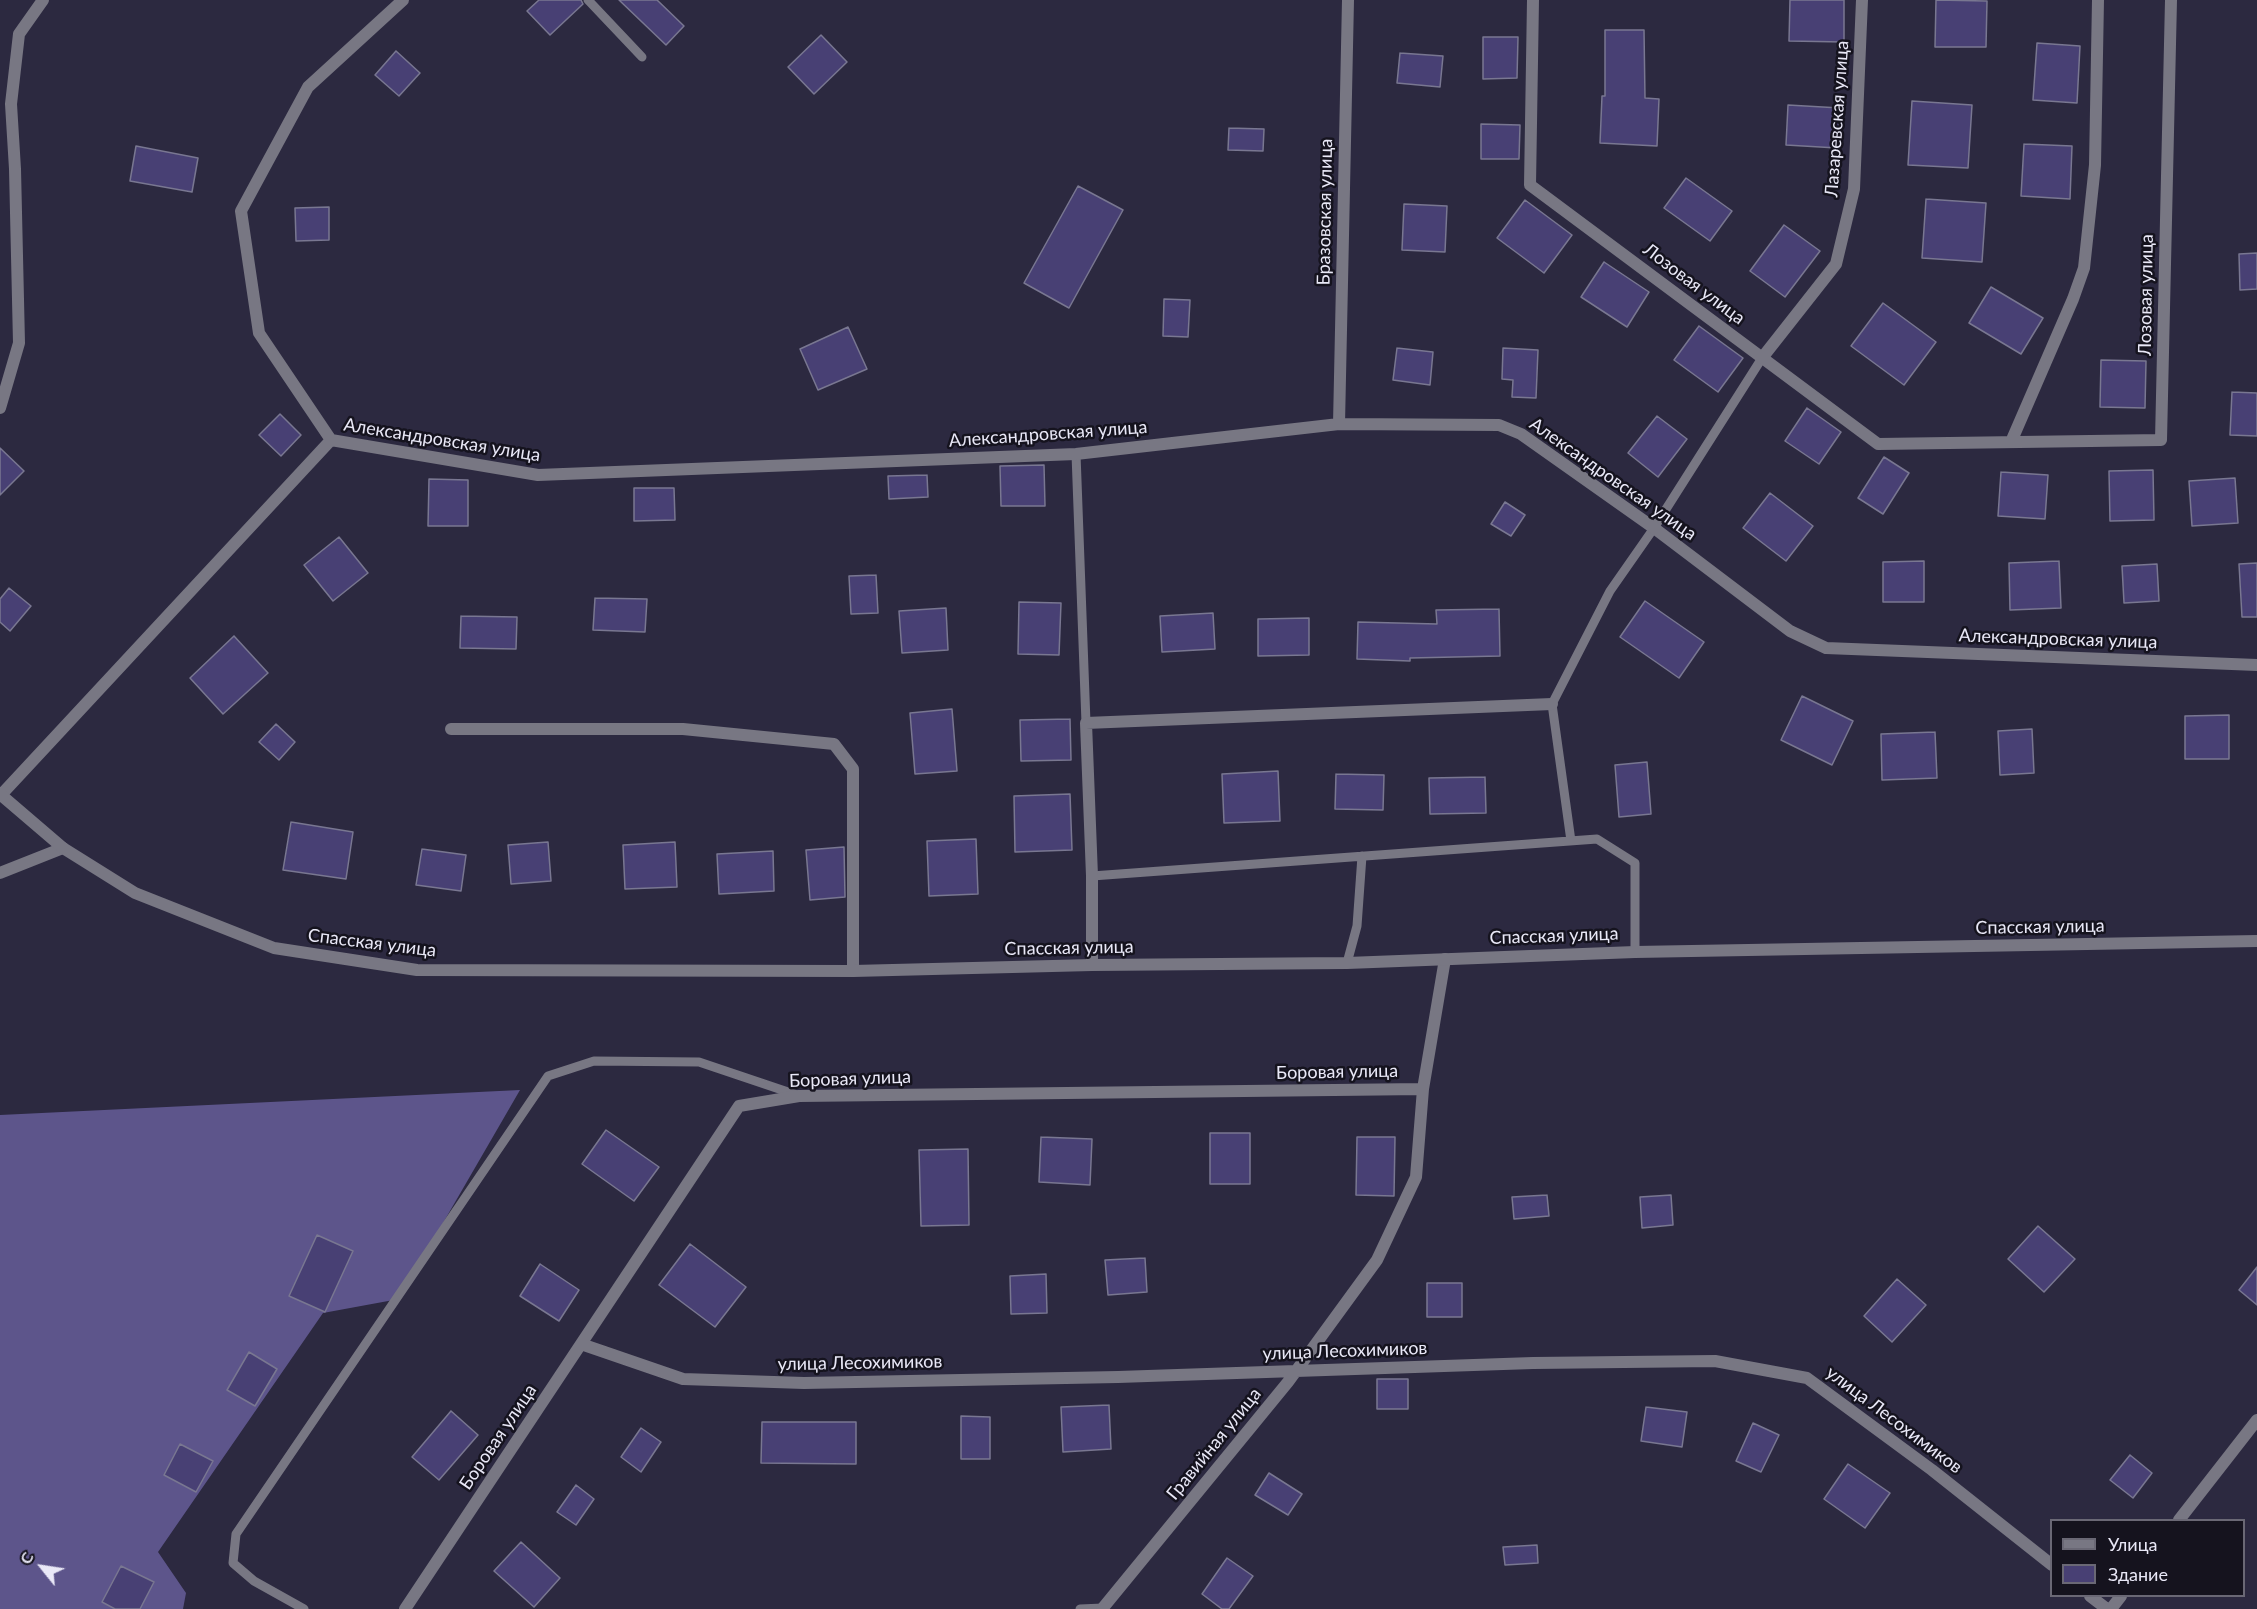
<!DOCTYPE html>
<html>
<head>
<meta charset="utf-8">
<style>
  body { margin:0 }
  #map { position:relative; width:2257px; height:1609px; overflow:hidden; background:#2c2940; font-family:Lato,sans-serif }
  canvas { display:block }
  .legend { position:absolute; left:2050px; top:1519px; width:195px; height:78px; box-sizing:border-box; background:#15131e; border:2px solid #6a6875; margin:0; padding:8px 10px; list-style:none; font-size:18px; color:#e9e8f7 }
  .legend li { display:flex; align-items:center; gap:12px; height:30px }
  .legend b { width:30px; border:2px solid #6a6875 }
  .north { position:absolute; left:12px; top:1537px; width:60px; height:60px; -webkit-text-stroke:4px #15131e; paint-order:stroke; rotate:300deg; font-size:16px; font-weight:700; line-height:24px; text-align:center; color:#e9e8f7 }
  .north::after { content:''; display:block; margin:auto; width:21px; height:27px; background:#e9e8f7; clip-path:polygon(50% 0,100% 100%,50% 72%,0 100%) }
</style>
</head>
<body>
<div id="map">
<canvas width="2257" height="1609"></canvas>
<ul class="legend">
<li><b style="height:8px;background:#787783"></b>Улица</li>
<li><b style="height:16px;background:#484074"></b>Здание</li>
</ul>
<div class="north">С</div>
</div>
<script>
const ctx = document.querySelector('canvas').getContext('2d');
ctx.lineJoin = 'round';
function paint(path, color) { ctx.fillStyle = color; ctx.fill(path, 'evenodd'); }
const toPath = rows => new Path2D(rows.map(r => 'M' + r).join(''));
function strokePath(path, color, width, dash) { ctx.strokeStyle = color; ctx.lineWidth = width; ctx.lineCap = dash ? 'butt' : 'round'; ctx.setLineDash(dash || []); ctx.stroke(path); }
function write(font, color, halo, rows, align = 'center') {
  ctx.font = font + ' Lato,sans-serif'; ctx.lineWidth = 5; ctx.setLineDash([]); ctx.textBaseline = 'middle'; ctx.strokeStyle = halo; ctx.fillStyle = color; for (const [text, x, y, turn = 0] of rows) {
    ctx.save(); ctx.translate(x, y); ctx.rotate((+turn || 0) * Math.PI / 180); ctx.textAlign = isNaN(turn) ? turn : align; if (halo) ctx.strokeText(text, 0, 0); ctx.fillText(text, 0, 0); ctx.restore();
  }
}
const forest = toPath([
  [520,1090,399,1299,323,1313,158,1552,186,1593,183,1609,0,1609,0,1115]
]);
const building = toPath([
  [539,0,581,0,583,4,550,35,527,11,539,0],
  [619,0,657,0,684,26,666,45,619,0],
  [1790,0,1844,0,1844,42,1789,41,1790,0],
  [1936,0,1987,1,1986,47,1935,47,1936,0],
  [1605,30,1644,30,1645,98,1659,99,1657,146,1600,143,1602,96,1605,96,1605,30],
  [821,35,847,62,814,94,788,67,821,35],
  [1483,37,1518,37,1517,78,1483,79,1483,37],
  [2037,43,2080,46,2077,103,2033,100,2037,43],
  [396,51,420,73,399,96,375,75,396,51],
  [1400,53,1443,56,1440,87,1397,83,1400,53],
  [1912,101,1972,105,1968,168,1908,165,1912,101],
  [1788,105,1840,108,1837,148,1786,145,1788,105],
  [1481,124,1520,125,1519,159,1481,159,1481,124],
  [1229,128,1264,129,1263,151,1228,150,1229,128],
  [2024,144,2072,146,2070,199,2021,196,2024,144],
  [136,146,198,158,192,192,130,181,136,146],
  [1686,178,1732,211,1710,241,1664,208,1686,178],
  [1078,186,1123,210,1069,308,1024,283,1078,186],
  [1926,199,1986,203,1982,262,1922,258,1926,199],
  [1525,200,1572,235,1544,273,1497,238,1525,200],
  [1404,204,1447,206,1445,252,1402,250,1404,204],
  [329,207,329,240,296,241,295,208,329,207],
  [1784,225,1820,251,1785,297,1750,271,1784,225],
  [2257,253,2257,289,2240,290,2239,254,2257,253],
  [1604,262,1649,292,1627,327,1581,297,1604,262],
  [1991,287,2043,318,2021,354,1969,323,1991,287],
  [1164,299,1190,300,1188,337,1163,336,1164,299],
  [1883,303,1936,342,1904,385,1851,346,1883,303],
  [1699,326,1743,358,1718,392,1674,360,1699,326],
  [848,327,867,369,818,390,800,349,848,327],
  [1397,348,1433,352,1430,385,1393,380,1397,348],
  [1503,348,1538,350,1536,398,1512,397,1513,380,1502,379,1503,348],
  [2101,360,2146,361,2145,408,2100,407,2101,360],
  [2232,392,2257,393,2257,436,2230,435,2232,392],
  [1807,408,1841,432,1819,464,1785,441,1807,408],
  [280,414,301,435,281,456,259,435,280,414],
  [1657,416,1687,439,1658,477,1628,453,1657,416],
  [0,448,24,471,0,495,0,448],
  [1884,457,1909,473,1883,514,1858,498,1884,457],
  [1044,465,1045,506,1001,506,1000,466,1044,465],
  [2153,470,2154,520,2110,521,2109,471,2153,470],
  [2001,472,2048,475,2045,519,1998,516,2001,472],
  [927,475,928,497,889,499,888,476,927,475],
  [2235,478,2238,523,2192,526,2189,481,2235,478],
  [429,479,468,480,468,526,428,526,429,479],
  [634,488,674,488,675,520,634,521,634,488],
  [1770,493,1813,526,1786,561,1743,528,1770,493],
  [1505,502,1525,515,1511,536,1491,524,1505,502],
  [339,537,368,573,333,601,304,565,339,537],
  [1924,561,1924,602,1883,602,1883,562,1924,561],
  [2059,561,2061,608,2010,610,2009,563,2059,561],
  [2257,563,2257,617,2242,617,2239,564,2257,563],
  [2157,564,2159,601,2124,603,2122,566,2157,564],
  [876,575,878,613,851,614,849,576,876,575],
  [9,588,31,606,10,631,0,622,0,599,9,588],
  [595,598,647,599,645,632,593,630,595,598],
  [1645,601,1704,642,1679,678,1620,637,1645,601],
  [1019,602,1061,603,1059,655,1018,654,1019,602],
  [946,608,948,650,902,653,899,611,946,608],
  [1499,609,1500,656,1410,658,1410,661,1357,659,1358,622,1437,624,1436,610,1499,609],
  [1213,613,1215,649,1162,652,1160,616,1213,613],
  [461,616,517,617,516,649,460,648,461,616],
  [1309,618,1309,655,1258,656,1258,619,1309,618],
  [234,636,268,673,223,714,190,678,234,636],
  [1802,696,1853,721,1832,765,1781,740,1802,696],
  [952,709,957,771,915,774,910,713,952,709],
  [2229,715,2229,759,2185,759,2185,716,2229,715],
  [1070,719,1071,760,1021,761,1020,720,1070,719],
  [276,724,295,742,279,760,259,742,276,724],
  [2032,729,2034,773,2000,775,1998,731,2032,729],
  [1935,732,1937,778,1882,780,1881,734,1935,732],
  [1647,762,1651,814,1619,817,1615,765,1647,762],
  [1278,771,1280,821,1224,823,1222,774,1278,771],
  [1336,774,1384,775,1383,810,1335,809,1336,774],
  [1485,777,1486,813,1430,814,1429,778,1485,777],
  [1070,794,1072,850,1015,852,1014,796,1070,794],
  [291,822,353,832,346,879,283,870,291,822],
  [976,839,978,894,929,896,927,841,976,839],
  [548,842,551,881,511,884,508,845,548,842],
  [675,842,677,887,625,889,623,845,675,842],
  [844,847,845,897,810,900,806,850,844,847],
  [422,849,466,855,461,891,416,885,422,849],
  [773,851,774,891,719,894,717,854,773,851],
  [606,1130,659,1167,634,1201,582,1164,606,1130],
  [1210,1133,1250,1133,1250,1184,1210,1184,1210,1133],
  [1041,1137,1092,1139,1090,1185,1039,1182,1041,1137],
  [1357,1137,1395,1137,1394,1196,1356,1195,1357,1137],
  [968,1149,969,1225,921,1226,919,1150,968,1149],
  [1547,1195,1549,1216,1514,1219,1512,1197,1547,1195],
  [1671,1195,1673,1225,1642,1228,1640,1197,1671,1195],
  [2038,1226,2075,1259,2044,1292,2008,1259,2038,1226],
  [317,1235,353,1251,325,1312,289,1296,317,1235],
  [690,1244,746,1287,715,1327,659,1285,690,1244],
  [1145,1258,1147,1292,1108,1295,1105,1260,1145,1258],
  [540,1264,579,1290,559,1321,520,1296,540,1264],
  [2257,1267,2257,1305,2239,1290,2257,1267],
  [1046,1274,1047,1313,1011,1314,1010,1276,1046,1274],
  [1897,1279,1926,1305,1892,1342,1864,1316,1897,1279],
  [1427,1283,1462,1283,1462,1317,1427,1317,1427,1283],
  [249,1352,277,1369,255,1406,227,1390,249,1352],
  [1377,1379,1408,1379,1408,1409,1377,1409,1377,1379],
  [1109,1405,1111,1449,1063,1452,1061,1407,1109,1405],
  [1646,1407,1687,1412,1682,1447,1641,1441,1646,1407],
  [451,1411,478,1435,439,1480,412,1457,451,1411],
  [961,1416,990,1417,990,1459,961,1459,961,1416],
  [762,1422,856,1422,856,1464,761,1463,762,1422],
  [1753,1423,1779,1435,1761,1472,1736,1461,1753,1423],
  [641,1428,661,1442,641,1472,621,1457,641,1428],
  [180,1444,213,1461,196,1492,164,1475,180,1444],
  [2130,1455,2152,1473,2133,1498,2110,1480,2130,1455],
  [1848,1464,1890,1493,1865,1528,1824,1499,1848,1464],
  [1269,1473,1302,1494,1288,1515,1255,1495,1269,1473],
  [576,1485,594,1499,576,1525,557,1512,576,1485],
  [521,1542,560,1578,534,1607,494,1571,521,1542],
  [1537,1545,1538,1563,1505,1565,1503,1547,1537,1545],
  [1227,1558,1253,1576,1229,1609,1222,1609,1202,1594,1227,1558],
  [121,1566,154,1582,140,1609,115,1609,102,1602,121,1566]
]);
const service = toPath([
  [588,0,642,57],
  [1076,454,1086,723],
  [1571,841,1552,704,1610,591,1654,528,1762,358],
  [1092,876,1597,839,1635,863,1635,952],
  [1347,963,1357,926,1362,856],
  [304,1609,254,1581,233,1563,236,1534,548,1076,594,1061,699,1062,797,1095],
  [1080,1609,1103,1608]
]);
const minor = toPath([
  [403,0,308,87,241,211,259,333,331,440,538,475,1076,454,1339,424,1499,425,1521,434,1654,528,1790,631,1826,648,2257,665],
  [1533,0,1530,185,1878,444,2161,440,2171,0],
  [1762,358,1836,264,1854,189,1862,0],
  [0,408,19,343,15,169,11,104,19,34,43,0],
  [1339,424,1348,0],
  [2011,442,2073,299,2084,268,2095,165,2098,0],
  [451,729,683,729,834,744,853,769,853,971],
  [1,795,331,440],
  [0,873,63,848],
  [1092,965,1092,876,1086,723,1552,704],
  [581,1344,683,1379,804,1383,1118,1377,1533,1363,1715,1361,1807,1378,1932,1470,2052,1565],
  [2179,1520,2257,1420],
  [2090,1596,2107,1609],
  [405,1609,739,1106,799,1096,1423,1089],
  [1102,1609,1288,1382,1377,1260,1416,1177,1423,1089,1445,959],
  [2111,1609,2121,1596]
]);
const tertiary = toPath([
  [0,794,63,848,135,893,274,948,417,970,853,971,1092,965,1347,963,1635,952,2257,941]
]);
const streetNames = [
  ["Лазаревская улица",1837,119,-86],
  ["Бразовская улица",1325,212,-89],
  ["Лозовая улица",1694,284,37],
  ["Лозовая улица",2146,295,-89],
  ["Александровская улица",1048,434,-4],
  ["Александровская улица",442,440,9],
  ["Александровская улица",1613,479,35],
  ["Александровская улица",2058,639,2],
  ["Спасская улица",2040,927,-1],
  ["Спасская улица",1554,936,-2],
  ["Спасская улица",372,943,7],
  ["Спасская улица",1069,948,-1],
  ["Боровая улица",1337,1072,-1],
  ["Боровая улица",850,1079,-2],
  ["улица Лесохимиков",1345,1351,-2],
  ["улица Лесохимиков",860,1363,-1],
  ["улица Лесохимиков",1894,1420,37],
  ["Боровая улица",498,1437,-56],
  ["Гравийная улица",1214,1444,-51]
];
paint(forest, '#5d558b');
paint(building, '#484074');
strokePath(building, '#797791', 1.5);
strokePath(service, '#787783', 9);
strokePath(minor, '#787783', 12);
strokePath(tertiary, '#787783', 12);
write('18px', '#e9e8f7', '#15131e', streetNames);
</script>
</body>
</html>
